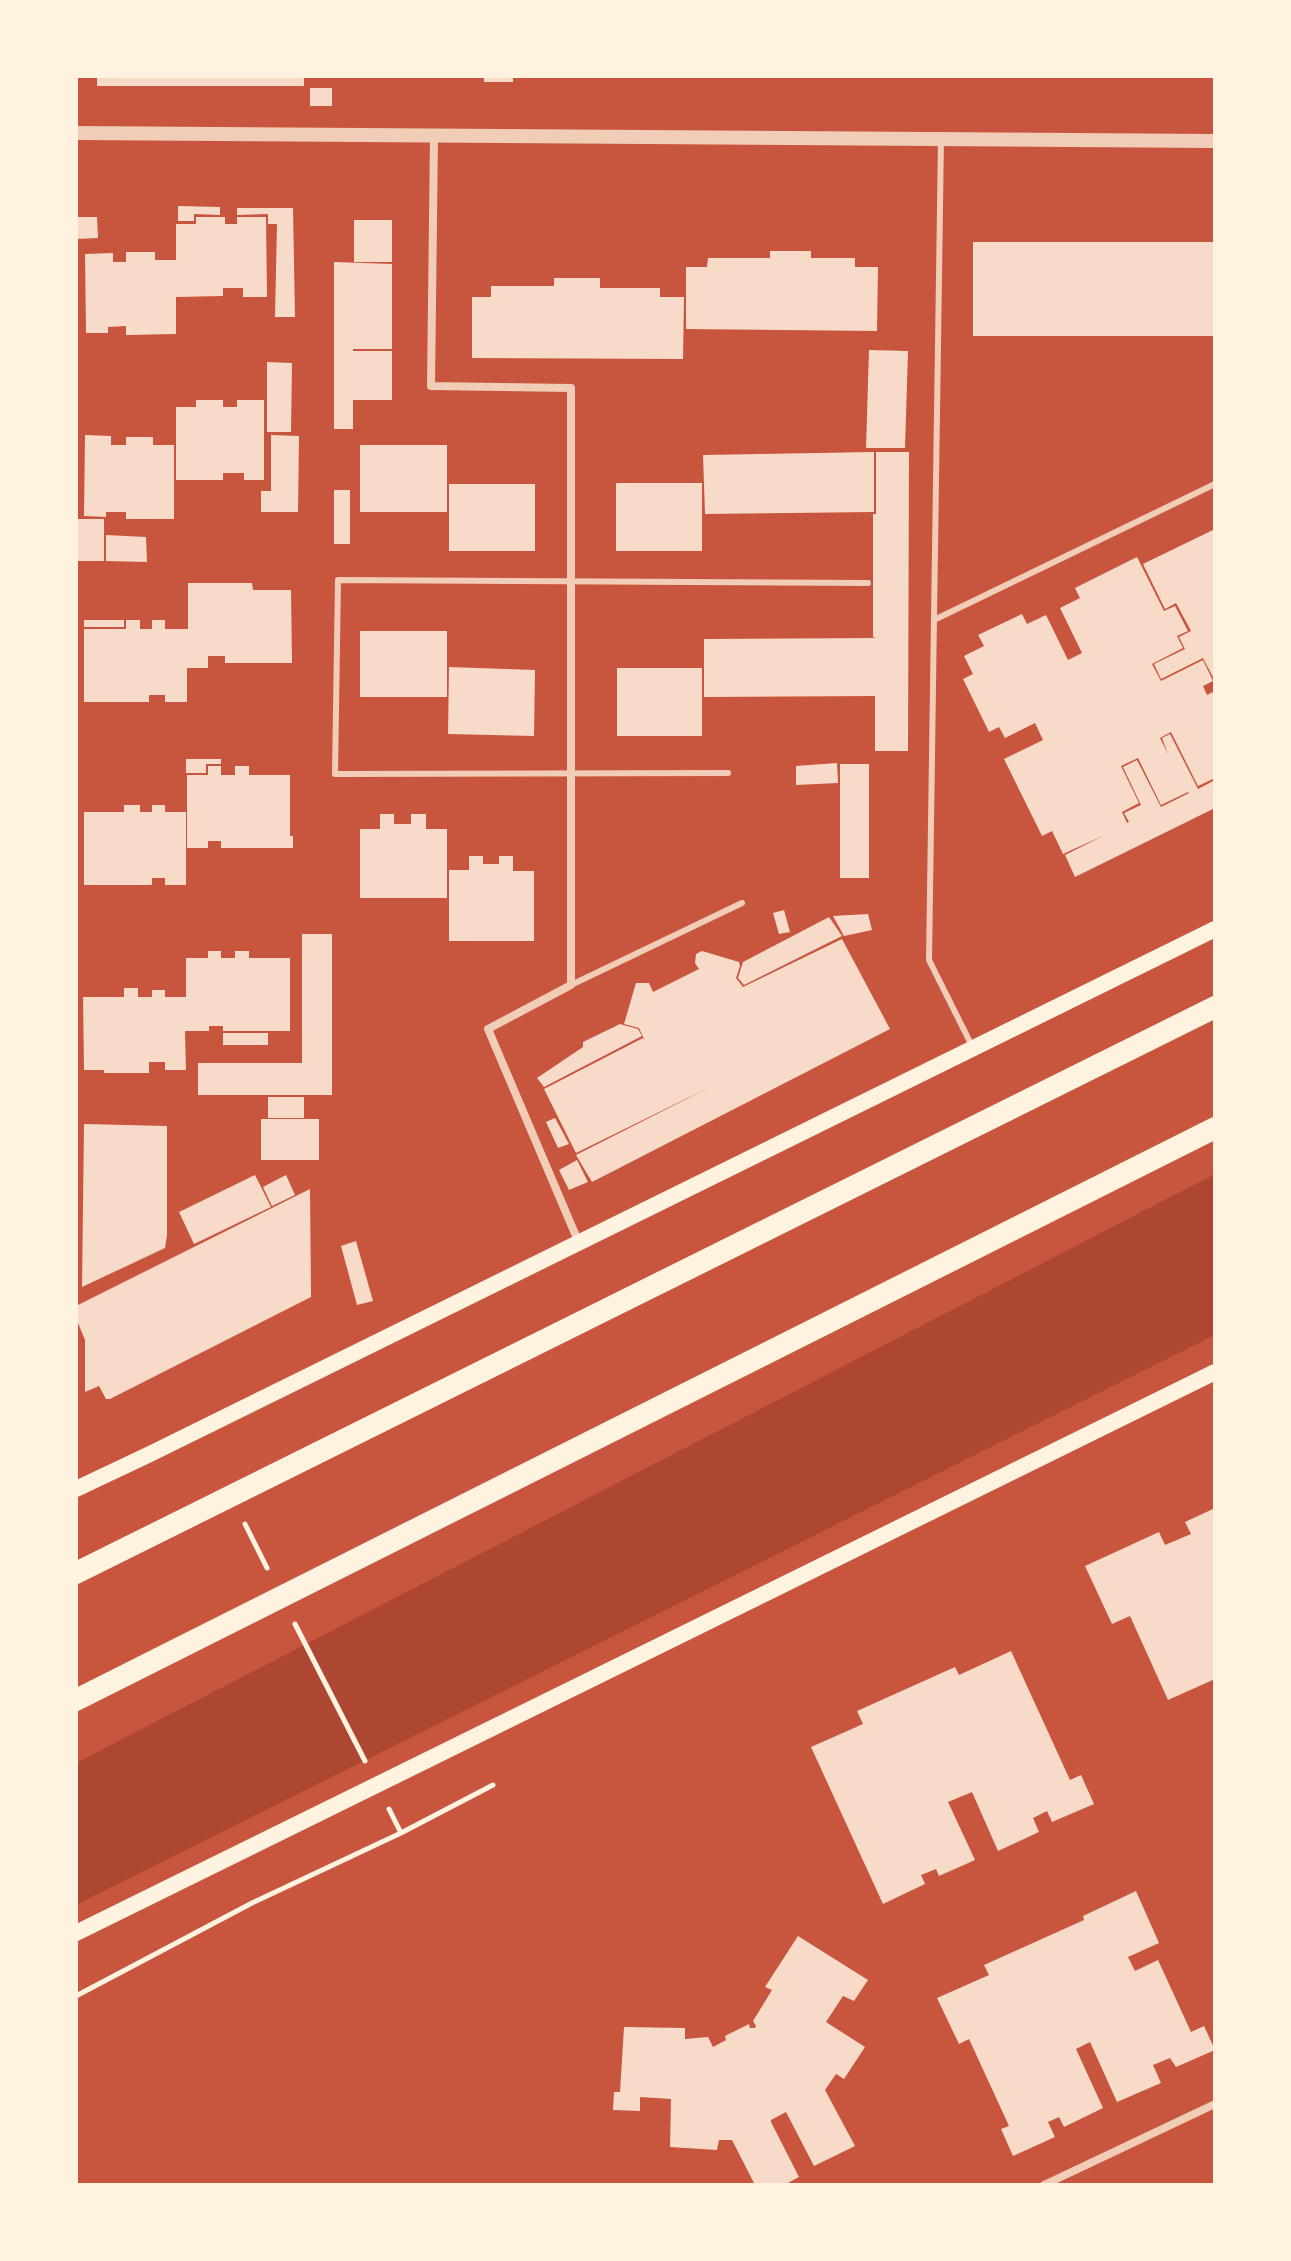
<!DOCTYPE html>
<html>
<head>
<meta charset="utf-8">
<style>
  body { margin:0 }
  #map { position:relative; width:1291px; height:2261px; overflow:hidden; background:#c8553d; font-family:"Source Sans 3",sans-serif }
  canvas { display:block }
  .frame { position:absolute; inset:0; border:78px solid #fff3e0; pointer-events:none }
</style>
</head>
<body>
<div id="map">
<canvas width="1291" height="2261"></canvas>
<div class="frame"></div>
</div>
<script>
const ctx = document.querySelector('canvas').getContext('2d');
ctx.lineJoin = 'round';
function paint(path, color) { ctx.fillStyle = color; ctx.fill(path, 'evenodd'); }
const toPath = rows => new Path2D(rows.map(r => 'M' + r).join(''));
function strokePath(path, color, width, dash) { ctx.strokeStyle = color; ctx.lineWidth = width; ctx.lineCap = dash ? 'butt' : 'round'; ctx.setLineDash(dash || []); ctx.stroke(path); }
const green = toPath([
  [1215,1174,1215,1335,76,1905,76,1763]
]);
const building = toPath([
  [97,76,304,76,304,86,97,86],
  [484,76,513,76,513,82,484,82],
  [310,88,332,88,332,106,310,106],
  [178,206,220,207,220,215,194,214,194,221,178,221],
  [237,208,293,208,295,317,275,317,277,224,268,224,268,214,237,215],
  [76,217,97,217,98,238,76,239],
  [196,217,225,217,225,224,237,224,237,217,266,217,267,297,243,297,243,288,223,288,223,296,176,297,176,334,126,335,126,326,108,327,108,333,86,333,85,254,113,253,113,262,126,262,126,252,155,252,155,260,176,260,176,224,196,224],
  [354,220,392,220,392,262,354,262],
  [973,242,1215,242,1215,336,973,336],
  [770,251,811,251,811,258,855,258,855,267,878,267,877,331,686,329,686,267,707,267,708,258,770,258],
  [334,262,392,264,392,349,353,349,353,351,392,351,392,400,353,400,353,429,334,429],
  [554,278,600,278,600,288,660,288,660,297,684,297,683,359,472,358,472,297,491,297,491,286,554,286],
  [869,350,908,351,905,448,866,448],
  [267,362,292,363,291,432,267,432],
  [196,400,223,400,223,407,237,407,237,400,264,400,264,480,244,480,244,473,223,473,223,480,176,480,176,407,196,407],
  [85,435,111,436,111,445,126,445,126,437,153,437,153,445,174,445,174,519,126,519,126,512,106,512,106,517,84,516],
  [271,435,299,436,298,512,261,512,261,491,271,491],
  [360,445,447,445,447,512,360,512],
  [874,452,874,512,705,514,703,455],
  [876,452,909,452,908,751,875,751,875,696,704,697,704,639,876,638,873,637,873,514,876,514],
  [616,483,702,483,702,551,616,551],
  [449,484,535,484,535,551,449,551],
  [334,490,350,490,350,544,334,544],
  [76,519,104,519,104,561,76,561],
  [1215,529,1215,681,1203,658,1161,679,1154,664,1185,649,1179,637,1191,631,1176,603,1165,609,1143,564],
  [106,535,146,537,147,562,106,561],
  [1137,557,1164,611,1175,606,1188,631,1177,636,1183,648,1152,664,1161,681,1203,660,1213,681,1203,686,1207,695,1215,691,1215,778,1198,786,1171,732,1160,738,1168,754,1162,738,1170,734,1198,789,1215,780,1215,808,1075,877,1065,855,1105,835,1063,854,1052,831,1042,836,1004,759,1043,740,1035,723,1005,738,999,727,989,732,963,679,973,674,964,656,984,646,978,635,1022,614,1027,624,1046,615,1068,660,1082,653,1060,608,1080,598,1075,588],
  [1138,758,1161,805,1188,792,1189,793,1161,807,1137,760,1123,767,1141,805,1124,813,1129,822,1127,823,1122,812,1139,803,1121,766],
  [188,583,252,583,253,590,291,590,292,663,225,663,225,656,208,656,208,668,187,668,187,702,165,702,165,695,149,695,149,702,84,702,84,629,126,629,126,620,140,620,140,629,152,629,152,620,165,620,165,629,188,629],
  [84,620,124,620,124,627,84,627],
  [360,631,447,631,447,697,360,697],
  [449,667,535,670,534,736,448,734],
  [617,668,702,668,702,736,617,736],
  [186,759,221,759,221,764,206,764,206,773,186,773],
  [837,763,838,783,796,785,796,766],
  [840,764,869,764,869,878,840,878],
  [208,766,221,766,221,775,235,775,235,766,249,766,249,775,290,775,290,836,293,836,293,848,221,848,221,841,208,841,208,848,187,848,187,775,208,775],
  [124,805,140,805,140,812,152,812,152,805,165,805,165,812,186,812,186,885,165,885,165,878,152,878,152,885,84,885,84,812,124,812],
  [380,814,394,814,394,824,411,824,411,814,426,814,426,829,447,829,447,898,360,898,360,829,380,829],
  [469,856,483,856,483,864,499,864,499,856,513,856,513,871,534,871,534,941,449,941,449,870,469,870],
  [784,910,790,932,779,934,773,913],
  [868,914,872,930,844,936,833,916],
  [829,917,842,936,744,985,738,978,743,962],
  [302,934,332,934,332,1095,198,1095,198,1063,302,1063],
  [842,939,890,1029,592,1182,576,1155,714,1085,576,1153,544,1089,643,1038,645,1041,639,1028,624,1024,636,983,649,983,653,992,699,969,695,963,696,954,702,951,739,962,740,966,736,978,743,987],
  [208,951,221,951,221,958,235,958,235,951,249,951,249,958,290,958,290,1031,223,1031,223,1026,209,1026,209,1031,185,1031,186,1070,165,1070,165,1062,149,1062,149,1073,104,1073,104,1070,84,1070,83,997,124,997,124,988,138,988,138,997,152,997,152,990,165,990,165,997,186,997,186,958,208,958],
  [620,1024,638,1029,642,1036,544,1087,537,1078,583,1047,583,1042],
  [223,1033,268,1033,268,1045,223,1045],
  [268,1097,304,1097,304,1118,268,1118],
  [555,1118,569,1144,558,1148,546,1122],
  [261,1119,319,1119,319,1160,261,1160],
  [84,1124,167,1126,167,1235,165,1248,82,1287],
  [577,1160,588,1182,569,1190,559,1170],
  [255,1175,271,1207,194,1244,179,1212],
  [286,1175,295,1195,272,1206,263,1187],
  [310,1189,311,1297,110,1399,106,1399,99,1386,85,1392,85,1340,76,1318,76,1306],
  [356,1241,373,1301,357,1305,341,1246],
  [1215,1508,1215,1679,1168,1700,1130,1616,1112,1624,1085,1566,1159,1532,1165,1545,1191,1534,1185,1522],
  [1011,1651,1070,1780,1081,1775,1094,1804,1052,1822,1047,1811,1033,1818,1039,1832,998,1851,972,1792,948,1802,975,1860,939,1876,936,1869,921,1875,925,1884,883,1904,811,1747,863,1724,857,1711,955,1667,959,1675],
  [1136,1891,1159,1943,1128,1957,1135,1971,1158,1960,1191,2032,1204,2026,1215,2050,1176,2067,1170,2058,1153,2065,1161,2083,1117,2102,1090,2042,1076,2049,1103,2108,1064,2127,1059,2117,1048,2122,1055,2137,1013,2156,1001,2129,1009,2126,969,2039,959,2044,937,1998,989,1975,984,1965,1084,1920,1083,1916],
  [798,1936,868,1980,854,2001,843,1996,826,2022,865,2047,844,2079,836,2074,825,2090,855,2146,814,2166,786,2112,771,2120,771,2122,799,2177,784,2185,755,2185,732,2140,719,2140,717,2150,670,2147,671,2099,640,2097,640,2111,613,2110,614,2092,620,2092,624,2027,685,2028,685,2039,708,2037,713,2047,726,2040,725,2036,749,2024,750,2028,755,2028,756,2026,753,2021,772,1990,765,1987]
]);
const path = toPath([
  [245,1524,267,1568],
  [295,1624,365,1761],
  [389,1809,401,1833],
  [76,1996,252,1903,401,1833,493,1785]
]);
const service = toPath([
  [941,139,929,960,973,1048],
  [934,620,1215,484],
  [728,773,335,774,338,580,868,583],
  [571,985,742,903]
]);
const minor = toPath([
  [434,135,431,386,571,388,571,985,488,1029,579,1243],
  [1044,2185,1215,2104]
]);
const tertiary = toPath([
  [76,133,1215,141]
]);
const secondary = toPath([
  [76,1489,150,1454,1215,929],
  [76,1933,1215,1372]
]);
const trunk = toPath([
  [76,1573,1215,1007],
  [76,1700,1215,1128]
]);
paint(green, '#ae4732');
paint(building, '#f7dbc8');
strokePath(path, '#fff3e0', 5);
strokePath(service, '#f1ccb7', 6);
strokePath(minor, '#f1ccb7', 8);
strokePath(tertiary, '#f1ccb7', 14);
strokePath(secondary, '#fff3e0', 16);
strokePath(trunk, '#fff3e0', 22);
</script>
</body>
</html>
